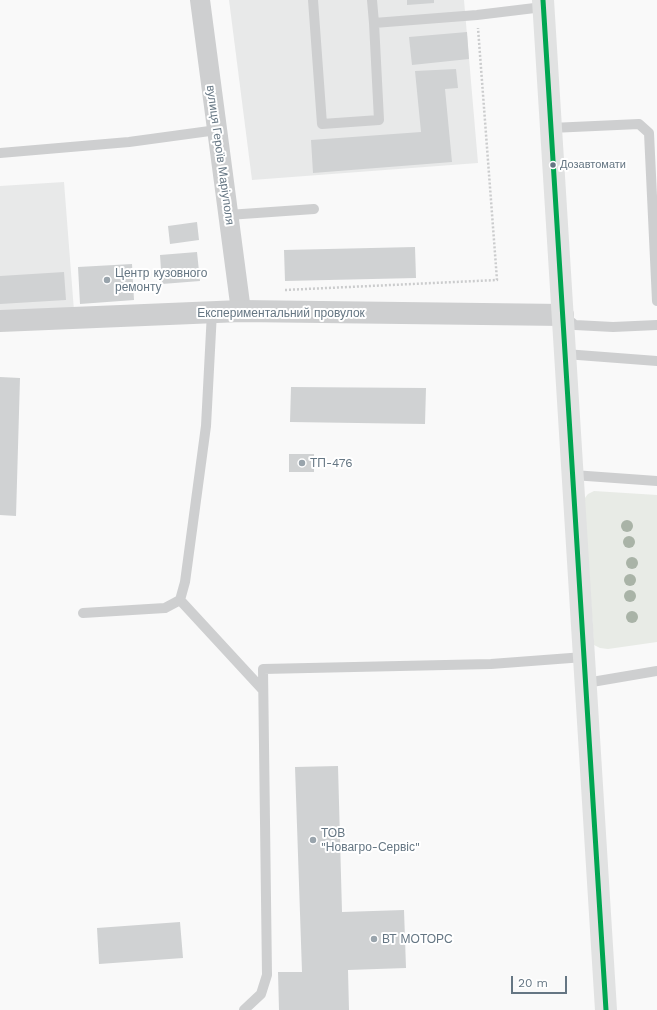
<!DOCTYPE html>
<html>
<head>
<meta charset="utf-8">
<style>
  body { margin:0 }
  #map { position:relative; width:657px; height:1010px; overflow:hidden; background:#f9f9f9; font-family:"Work Sans",sans-serif }
  canvas { display:block }
  .scale { position:absolute; left:511px; top:976px; width:56px; height:18px; box-sizing:border-box; border:2px solid #657683; border-top:0; padding-left:5px; font-size:12px; line-height:14px; white-space:nowrap; color:#657683; -webkit-text-stroke:3px #fff; paint-order:stroke }
</style>
</head>
<body>
<div id="map">
<canvas width="657" height="1010"></canvas>
<div class="scale">20 m</div>
</div>
<script>
const ctx = document.querySelector('canvas').getContext('2d');
ctx.lineJoin = 'round';
function paint(path, color) { ctx.fillStyle = color; ctx.fill(path, 'evenodd'); }
const toPath = rows => new Path2D(rows.map(r => 'M' + r).join(''));
function strokePath(path, color, width, dash) { ctx.strokeStyle = color; ctx.lineWidth = width; ctx.lineCap = dash ? 'butt' : 'round'; ctx.setLineDash(dash || []); ctx.stroke(path); }
function write(font, color, halo, rows, align = 'center') {
  ctx.font = font + ' "Work Sans",sans-serif'; ctx.lineWidth = 4; ctx.setLineDash([]); ctx.textBaseline = 'middle'; ctx.strokeStyle = halo; ctx.fillStyle = color; for (const [text, x, y, turn = 0] of rows) {
    ctx.save(); ctx.translate(x, y); ctx.rotate((+turn || 0) * Math.PI / 180); ctx.textAlign = isNaN(turn) ? turn : align; if (halo) ctx.strokeText(text, 0, 0); ctx.fillText(text, 0, 0); ctx.restore();
  }
}
const built = toPath([
  [229,0,464,0,478,163,252,180],
  [64,182,74,311,0,317,0,186]
]);
const green = toPath([
  [594,491,657,495,657,642,608,649,600,648,594,645,584,499,588,494]
]);
const building = toPath([
  [407,0,434,0,434,3,407,5],
  [467,32,469,59,412,65,409,37],
  [456,69,458,88,445,89,452,162,313,173,311,140,421,132,415,71],
  [197,222,199,240,170,244,168,226],
  [415,247,416,278,285,281,284,250],
  [197,252,200,281,162,284,160,255],
  [132,264,134,300,80,304,78,267],
  [64,272,66,300,0,304,0,276],
  [0,377,20,378,16,516,0,515],
  [291,387,426,388,425,424,290,422],
  [289,454,314,454,314,472,289,472],
  [338,766,342,912,404,910,406,968,348,970,349,1010,279,1010,278,972,302,972,295,767],
  [180,922,183,958,99,964,97,928]
]);
const path = toPath([
  [285,290,497,280,478,28]
]);
const service = toPath([
  [313,0,322,124,379,120,374,23],
  [372,0,374,23,477,15,543,7],
  [551,128,639,124,649,133,657,301],
  [0,153,129,142,217,130],
  [228,215,314,209],
  [564,316,575,325,613,327,657,325],
  [565,354,657,361],
  [573,475,657,481],
  [180,600,263,690],
  [83,613,165,608,180,600,185,582,206,426,212,312],
  [586,683,657,671],
  [244,1010,261,994,267,975,263,669,491,664,584,657]
]);
const minor = toPath([
  [200,0,241,311]
]);
const tertiary = toPath([
  [0,321,241,311,563,315]
]);
const secondary = toPath([
  [543,0,606,1010]
]);
const bus1 = toPath([
  [543,0,606,1010]
]);
const trees = [
  [627,526],
  [629,542],
  [632,563],
  [630,580],
  [630,596],
  [632,617]
];
const markers = [
  [553,165,3.5,"#657683"],
  [107,280,4,"#99a4ac"],
  [302,463,4,"#99a4ac"],
  [313,840,4,"#99a4ac"],
  [374,939,4,"#99a4ac"]
];
const busNames = [
  ["Дозавтомати",560,165]
];
const streetNames = [
  ["вулиця Героїв Маріуполя",220,155,82],
  ["Експериментальний провулок",281,313]
];
const poiNames = [
  ["Центр кузовного",115,273],
  ["ремонту",115,287],
  ["ТП-476",310,463],
  ["ТОВ",321,833],
  ["\"Новагро-Сервіс\"",321,847],
  ["ВТ МОТОРС",382,939]
];
paint(built, '#e8e9e9');
paint(green, '#e8ebe6');
paint(building, '#d0d2d3');
strokePath(path, '#cbcccd', 2.5, [2, 2]);
strokePath(service, '#cecfd0', 10);
strokePath(minor, '#cecfd0', 20);
strokePath(tertiary, '#cecfd0', 22);
strokePath(secondary, '#e1e2e2', 22);
strokePath(bus1, '#00a651', 5);
ctx.fillStyle = '#a9b3a7';
for (const [x, y] of trees) { ctx.beginPath(); ctx.arc(x, y, 6, 0, 2 * Math.PI); ctx.fill(); }
for (const [x, y, r, color] of markers) { const dot = new Path2D(); dot.arc(x, y, r, 0, 2 * Math.PI); ctx.fillStyle = color; ctx.fill(dot); strokePath(dot, '#fff', 1.5); }
write('11px', '#657683', '#fff', busNames, 'left');
write('12px', '#657683', '#fff', streetNames);
write('12px', '#657683', '#fff', poiNames, 'left');
</script>
</body>
</html>
